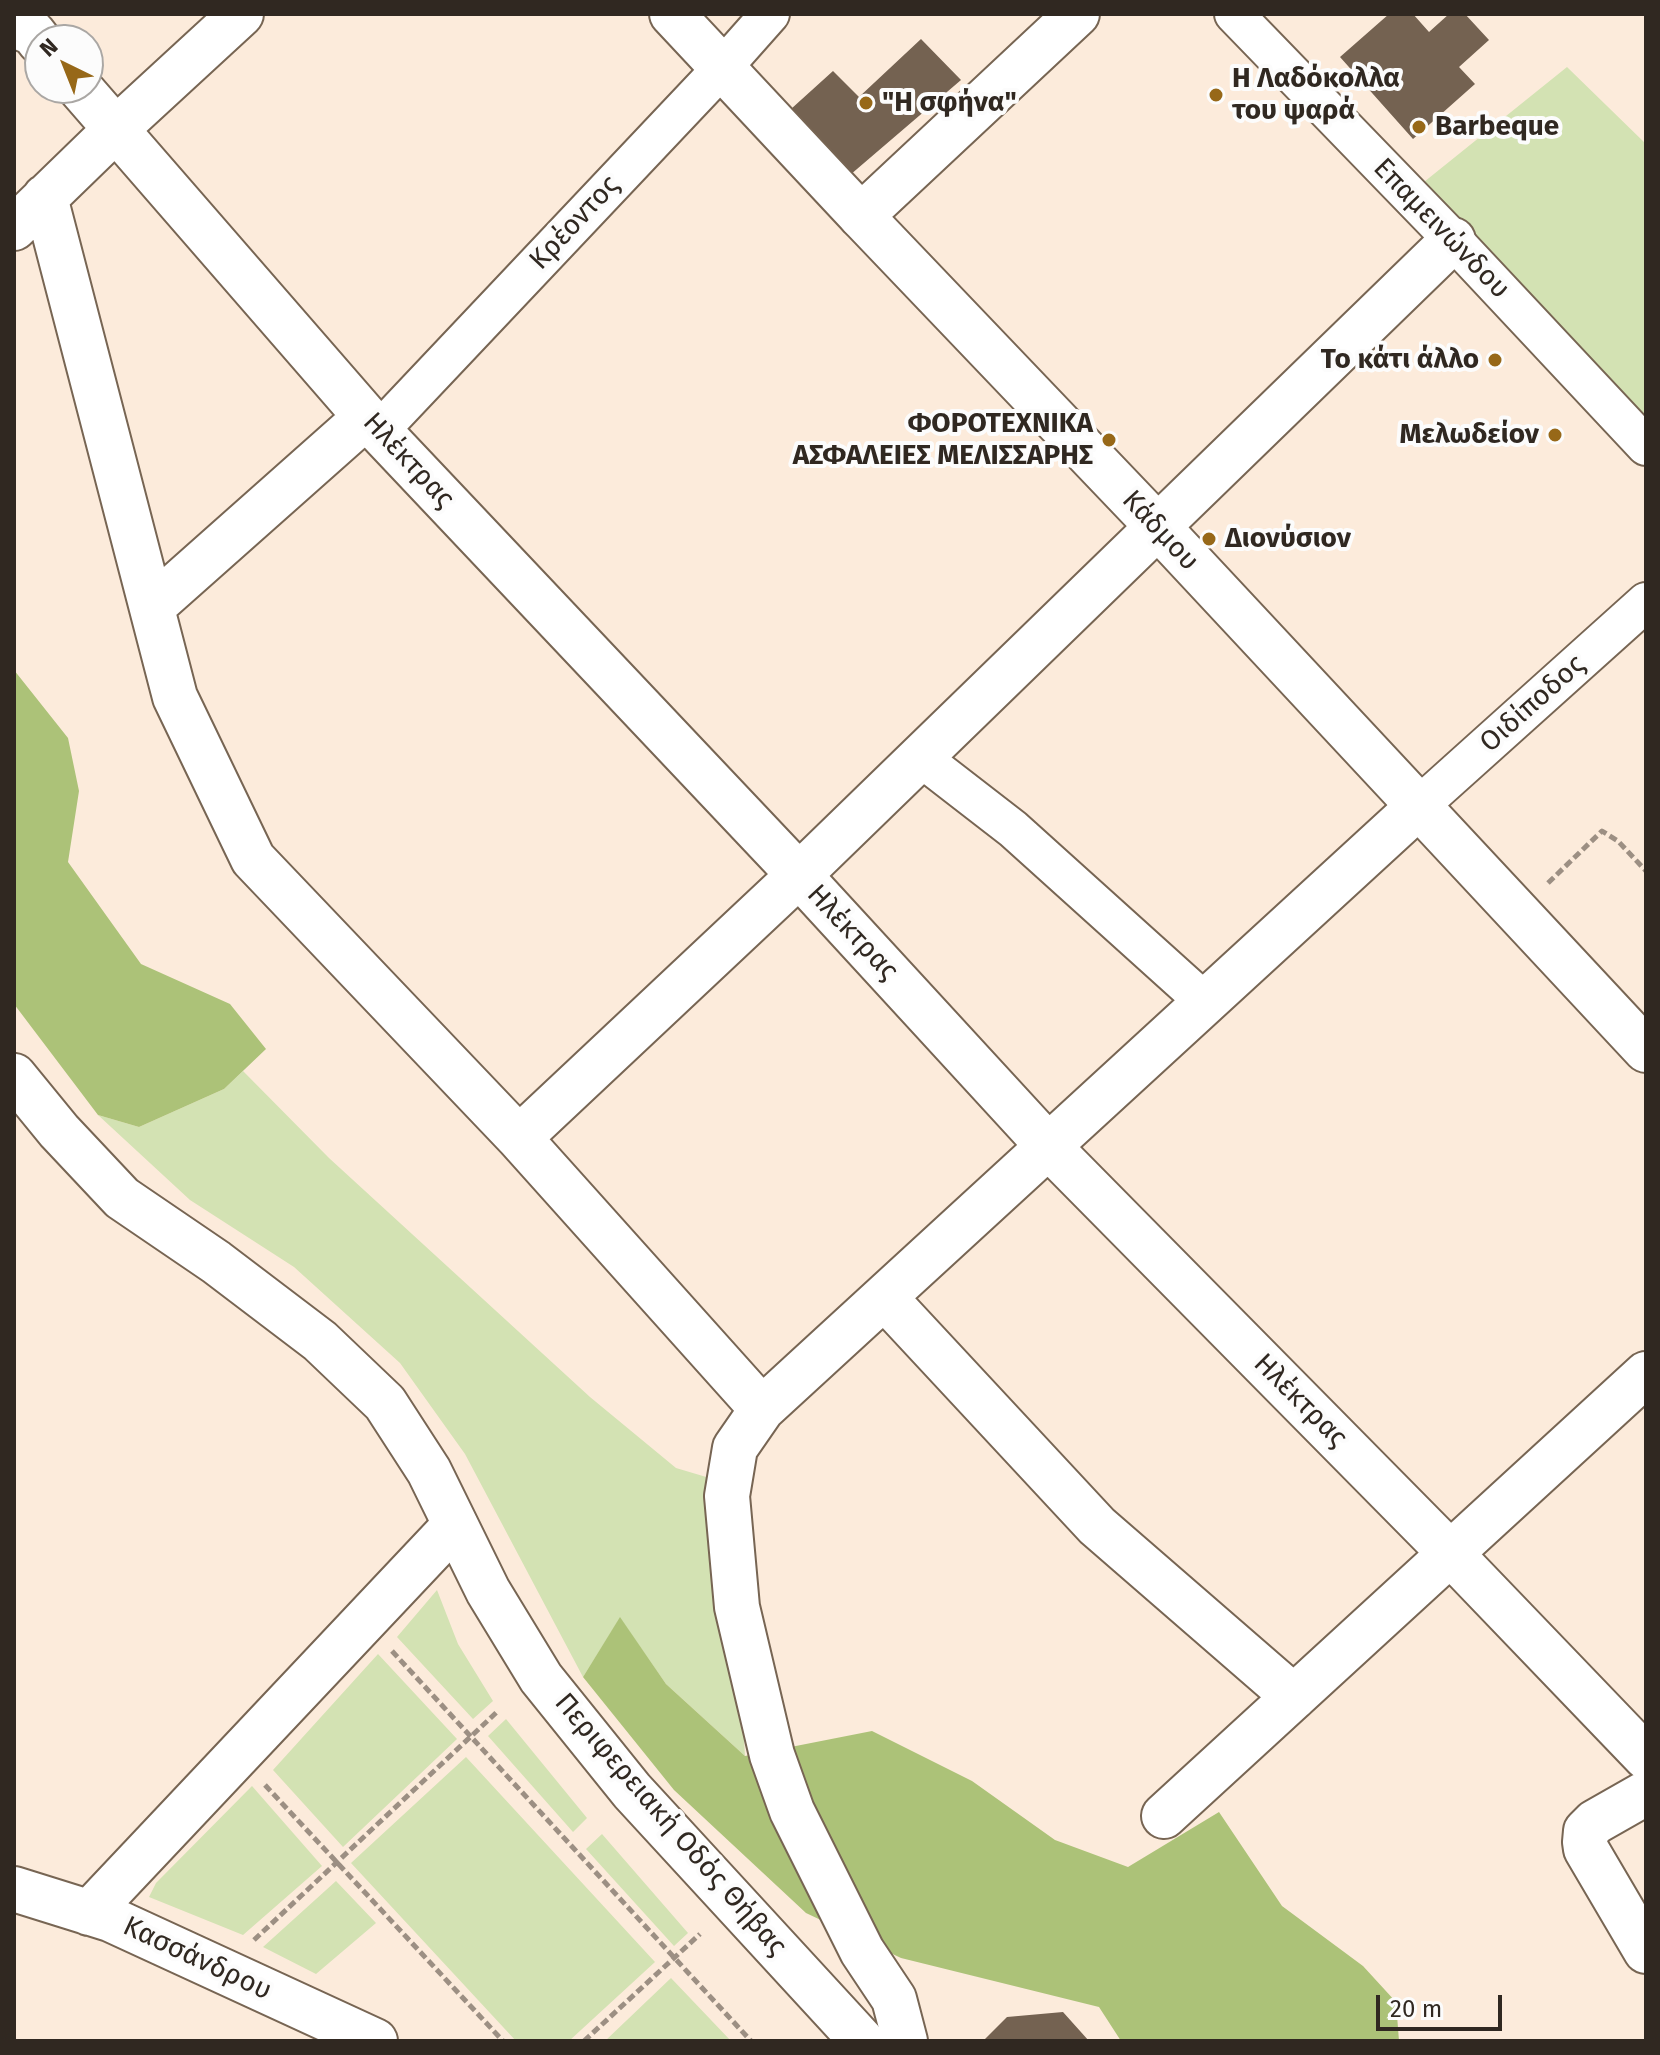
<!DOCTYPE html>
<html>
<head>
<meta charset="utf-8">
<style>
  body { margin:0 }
  #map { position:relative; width:1660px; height:2055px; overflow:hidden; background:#fcebdb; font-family:"Fira Sans",sans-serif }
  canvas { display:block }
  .frame { position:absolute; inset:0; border:16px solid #302821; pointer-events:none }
  .north { position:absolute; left:24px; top:24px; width:80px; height:80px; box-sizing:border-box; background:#fcfcfc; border:2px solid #aaa7a4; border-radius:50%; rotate:317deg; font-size:22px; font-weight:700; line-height:32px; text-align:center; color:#302821 }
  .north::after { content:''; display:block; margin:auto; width:28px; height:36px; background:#976818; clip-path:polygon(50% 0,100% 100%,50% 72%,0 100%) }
  .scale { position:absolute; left:1376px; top:1995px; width:126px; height:36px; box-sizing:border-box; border:4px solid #302821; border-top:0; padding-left:10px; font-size:24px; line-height:28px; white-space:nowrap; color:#302821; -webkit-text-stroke:6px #fcfcfc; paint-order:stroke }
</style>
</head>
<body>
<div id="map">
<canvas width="1660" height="2055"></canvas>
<div class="frame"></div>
<div class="north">N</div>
<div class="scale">20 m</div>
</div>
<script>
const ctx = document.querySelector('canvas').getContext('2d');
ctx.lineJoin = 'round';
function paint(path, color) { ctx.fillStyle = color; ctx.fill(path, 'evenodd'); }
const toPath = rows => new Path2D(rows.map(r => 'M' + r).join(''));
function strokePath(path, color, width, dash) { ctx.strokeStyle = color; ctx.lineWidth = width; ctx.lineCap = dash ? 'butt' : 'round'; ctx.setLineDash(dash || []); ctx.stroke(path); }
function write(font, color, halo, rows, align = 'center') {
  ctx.font = font + ' "Fira Sans",sans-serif'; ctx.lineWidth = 8; ctx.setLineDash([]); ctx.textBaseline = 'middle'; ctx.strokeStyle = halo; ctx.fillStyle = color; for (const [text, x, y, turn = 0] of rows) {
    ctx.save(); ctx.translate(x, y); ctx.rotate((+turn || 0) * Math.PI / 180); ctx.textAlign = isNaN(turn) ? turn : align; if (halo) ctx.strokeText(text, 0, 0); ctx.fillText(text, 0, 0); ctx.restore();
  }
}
const green = toPath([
  [1567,67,1646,144,1646,422,1419,186],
  [243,1071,329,1158,590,1397,676,1468,713,1479,711,1550,715,1616,741,1690,745,1756,666,1684,620,1618,583,1677,465,1454,400,1363,294,1267,190,1200,98,1115,139,1127,224,1089],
  [437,1590,458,1644,493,1701,473,1719,397,1637],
  [378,1654,457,1739,343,1847,273,1770],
  [506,1719,587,1818,573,1832,488,1736],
  [466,1757,655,1962,569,2041,516,2041,351,1863],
  [252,1786,322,1866,243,1935,149,1897,156,1883],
  [602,1834,688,1933,674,1946,586,1849],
  [336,1881,376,1923,316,1974,263,1947],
  [671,1978,731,2041,605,2041]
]);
const forest = toPath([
  [14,670,68,738,79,791,68,862,141,964,230,1004,266,1049,224,1089,139,1127,98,1115,14,1004],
  [620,1617,666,1684,745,1756,872,1731,972,1781,1055,1840,1128,1867,1219,1812,1282,1906,1363,1966,1396,2002,1399,2041,1121,2041,1099,2007,901,1958,806,1913,674,1790,583,1677]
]);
const building = toPath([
  [1389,14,1413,14,1429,32,1449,14,1465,14,1489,40,1459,67,1475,84,1413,139,1340,57],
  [921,39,961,80,850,175,791,109,833,71,859,97],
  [1063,2012,1089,2041,983,2041,1007,2017]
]);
const path = toPath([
  [1548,883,1602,831,1618,841,1646,871],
  [392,1651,751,2041],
  [265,1785,503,2041],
  [254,1940,498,1711],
  [584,2041,700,1934]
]);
const pedestrian = toPath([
  [1234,14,1453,240,1646,446],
  [379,431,723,67,770,14],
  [920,757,1013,829,1206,1003],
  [1419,806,1646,602]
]);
const minor = toPath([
  [672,14,861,216],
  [14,25,33,33,40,42],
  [80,88,366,417,799,875,1049,1147,1451,1554,1646,1757],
  [45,197,175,697,253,859,519,1138,762,1409],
  [14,228,115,130,241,14],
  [152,607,366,417],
  [519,1138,799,875,1453,240],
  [884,1297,1097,1526,1294,1697],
  [1646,1793,1595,1822,1586,1831,1585,1842,1586,1849,1646,1951],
  [1164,1816,1646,1374],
  [14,1889,110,1919,375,2041],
  [89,1913,455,1525],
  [905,2041,894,1999,862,1951,792,1811,772,1755,737,1607,727,1496,735,1448,762,1409,1419,806]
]);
const secondary = toPath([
  [1077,14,861,216,1159,528,1646,1050]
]);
const primary = toPath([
  [14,1076,59,1131,122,1198,216,1262,320,1341,385,1403,429,1471,488,1591,541,1678,632,1791,862,2041]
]);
const markers = [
  [1216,95,8,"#976818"],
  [866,103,8,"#976818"],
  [1419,127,8,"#976818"],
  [1495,360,8,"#976818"],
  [1555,435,8,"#976818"],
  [1109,440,8,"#976818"],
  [1209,539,8,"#976818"]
];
const poiNames = [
  ["H Λαδόκολλα",1232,79],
  ["του ψαρά",1232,111],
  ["\"Η σφήνα\"",882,103],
  ["Barbeque",1435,127],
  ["Το κάτι άλλο",1479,360,"right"],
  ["ΦΟΡΟΤΕΧΝΙΚΑ",1093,424,"right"],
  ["ΑΣΦΑΛΕΙΕΣ ΜΕΛΙΣΣΑΡΗΣ",1093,456,"right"],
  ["Μελωδείον",1539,435,"right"],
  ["Διονύσιον",1225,539]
];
const streetNames = [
  ["Κρέοντος",575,223,-47],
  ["Επαμεινώνδου",1441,229,46],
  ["Ηλέκτρας",408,461,47],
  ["Κάδμου",1160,531,47],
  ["Οιδίποδος",1533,704,-42],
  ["Ηλέκτρας",852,933,47],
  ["Ηλέκτρας",1300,1401,45],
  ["Περιφερειακή Οδός Θήβας",670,1825,49],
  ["Κασσάνδρου",197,1959,25]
];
paint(green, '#d3e2b3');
paint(forest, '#acc278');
paint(building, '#746251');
strokePath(pedestrian, '#776553', 42);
strokePath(minor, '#776553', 48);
strokePath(secondary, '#776553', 48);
strokePath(primary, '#776553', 48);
strokePath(path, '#9c8f83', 5, [8, 4]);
strokePath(pedestrian, '#fff', 38);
strokePath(minor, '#fff', 44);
strokePath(secondary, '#fff', 44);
strokePath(primary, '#fff', 44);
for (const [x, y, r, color] of markers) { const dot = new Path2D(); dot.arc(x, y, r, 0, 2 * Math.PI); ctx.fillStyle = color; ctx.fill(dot); strokePath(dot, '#fcfcfc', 3); }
write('bold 28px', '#302821', '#fcfcfc', poiNames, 'left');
write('28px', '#302821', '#fcfcfc', streetNames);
</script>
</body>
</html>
